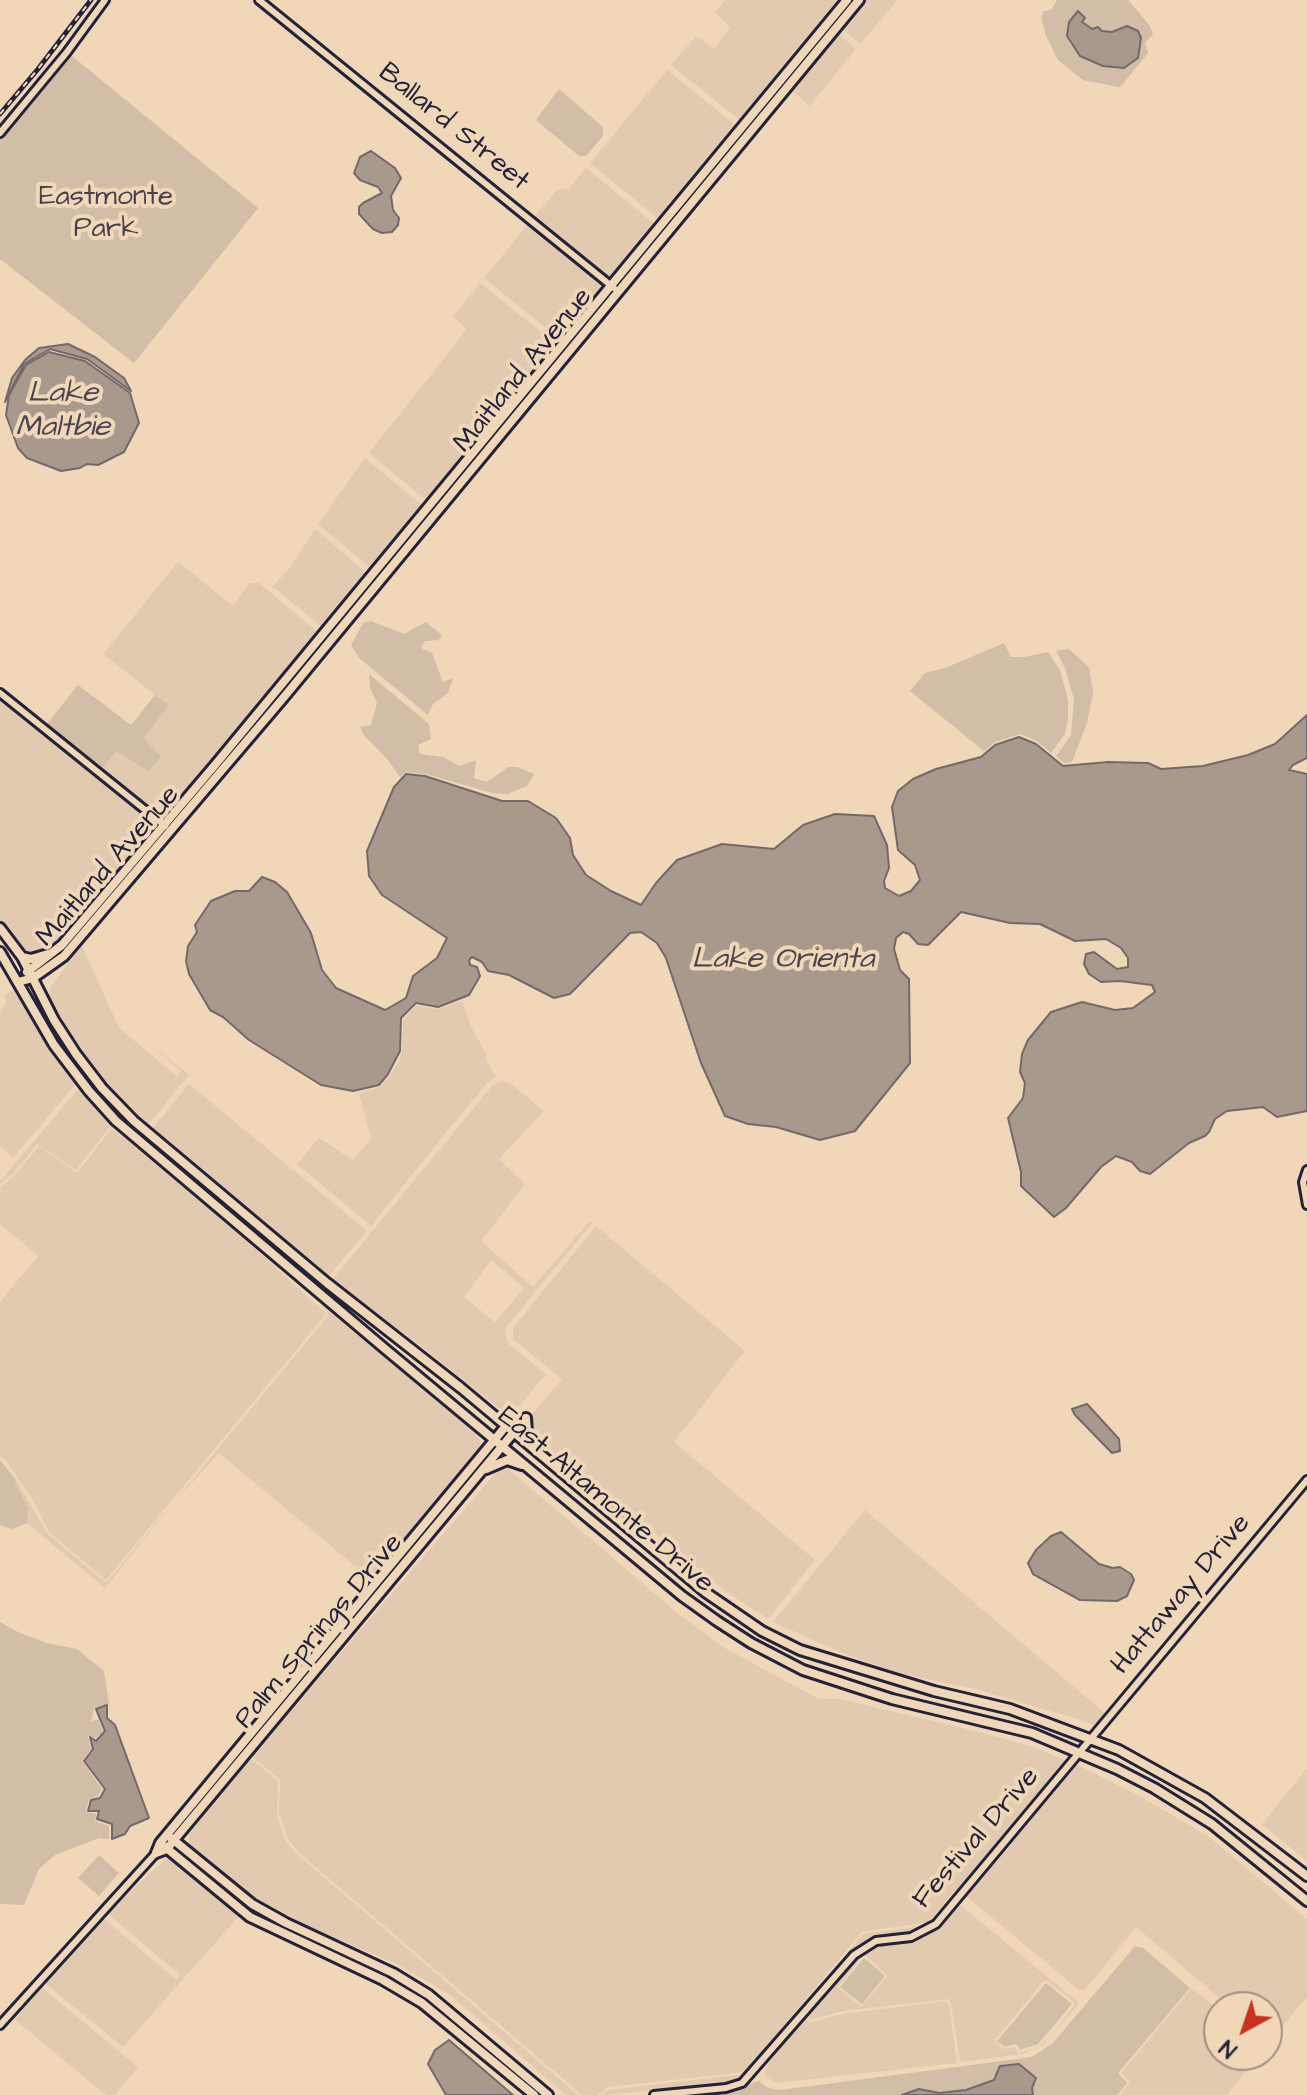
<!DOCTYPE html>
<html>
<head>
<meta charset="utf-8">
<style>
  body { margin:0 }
  #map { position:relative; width:1307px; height:2095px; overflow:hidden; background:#f0d7b8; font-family:"Architects Daughter",sans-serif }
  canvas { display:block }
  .north { position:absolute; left:1203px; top:1991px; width:80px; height:80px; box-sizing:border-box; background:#f0d7b8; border:2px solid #9e8f86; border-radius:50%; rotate:220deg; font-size:22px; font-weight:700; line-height:32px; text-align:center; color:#22223b }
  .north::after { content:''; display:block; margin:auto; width:28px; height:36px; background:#c8321e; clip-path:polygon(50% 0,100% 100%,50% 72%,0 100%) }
</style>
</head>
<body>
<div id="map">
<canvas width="1307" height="2095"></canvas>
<div class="north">N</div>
</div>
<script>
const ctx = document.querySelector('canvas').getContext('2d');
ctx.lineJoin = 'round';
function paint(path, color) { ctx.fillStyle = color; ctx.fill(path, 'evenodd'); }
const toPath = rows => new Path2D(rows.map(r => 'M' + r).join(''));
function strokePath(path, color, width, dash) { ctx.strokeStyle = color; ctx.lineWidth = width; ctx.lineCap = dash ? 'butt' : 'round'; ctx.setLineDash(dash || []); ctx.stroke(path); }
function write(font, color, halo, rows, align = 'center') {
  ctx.font = font + ' "Architects Daughter",sans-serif'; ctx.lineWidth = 8; ctx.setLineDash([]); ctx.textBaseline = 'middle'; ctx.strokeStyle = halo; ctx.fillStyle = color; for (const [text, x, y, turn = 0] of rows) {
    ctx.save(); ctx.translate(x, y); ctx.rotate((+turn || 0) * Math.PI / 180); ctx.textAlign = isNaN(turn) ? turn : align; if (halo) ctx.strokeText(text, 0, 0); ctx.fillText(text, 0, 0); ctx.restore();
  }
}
const built = toPath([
  [725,0,839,0,742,122,671,65,696,36,714,49,730,27,715,12],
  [863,0,898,0,860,44,841,28],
  [837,33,856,49,810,106,791,90],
  [667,70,738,127,661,221,590,163],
  [586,168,656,225,610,281,533,218,557,190,569,188],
  [529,223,606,286,561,340,484,278],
  [480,283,557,345,427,501,369,453,467,329,453,317],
  [365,458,423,506,371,568,318,524],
  [315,529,367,573,322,627,271,585,274,585,289,569],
  [178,562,233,606,250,583,259,583,318,632,164,820,101,769,116,751,148,771,144,738,168,705,103,654],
  [0,697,159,825,57,942,43,953,31,956,24,956,0,922],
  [82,946,119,1028,177,1076,181,1071,148,1043,191,1076,188,1076,148,1125,112,1092,81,1053,48,997,51,986],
  [17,988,37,1023,77,1082,13,1158,0,1146,0,1011,6,1004,5,995],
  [462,1001,471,1027,487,1055,486,1060,496,1076,488,1082,447,1131,371,1226,291,1159,297,1164,319,1138,353,1160,371,1139,359,1093,381,1087,399,1062,402,1051,403,1021,416,1006,438,1009],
  [501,1081,511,1084,544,1111,499,1159,525,1184,481,1241,533,1287,590,1221,592,1223,507,1326,505,1335,509,1344,546,1374,510,1417,425,1349,332,1280,492,1086],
  [491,1260,524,1288,495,1322,464,1297],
  [189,1084,367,1231,328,1277,152,1129],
  [81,1086,117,1130,110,1127,76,1170,37,1144,13,1174,0,1184,0,1181],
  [111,1129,133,1143,231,1226,326,1314,106,1580,49,1532,33,1500,7,1462,0,1456,0,1302,38,1256,0,1224,0,1188,14,1176,39,1146,77,1173],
  [596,1226,745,1351,674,1442,815,1560,768,1619,728,1593,530,1433,529,1418,562,1379,513,1339,513,1328],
  [320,1304,474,1432,483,1445,476,1458,373,1581,219,1453,174,1502,328,1316,328,1313],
  [506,1467,681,1616,725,1648,774,1675,819,1699,840,1699,983,1733,1033,1747,1082,1767,1134,1793,1208,1836,1307,1919,1307,1997,1272,2039,1267,2038,1267,2007,1230,2007,1136,1927,1085,1990,1079,1990,960,1891,954,1891,929,1922,862,1932,745,2072,608,2087,597,2095,582,2095,299,1853,288,1839,279,1813,280,1780,252,1756,500,1468],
  [16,1480,48,1534,106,1583,174,1502,105,1588,27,1523,28,1507,15,1483],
  [865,1510,1107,1715,1097,1728,1084,1721,979,1690,899,1673,840,1652,773,1622],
  [250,1758,278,1781,277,1814,285,1840,298,1855,578,2095,566,2095,450,1995,399,1965,293,1920,259,1902,189,1844,189,1835,197,1824],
  [1307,1768,1307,1861,1262,1824],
  [168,1857,239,1916,123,2047,45,1983,103,1918,177,1980,180,1975,107,1913],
  [955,1893,959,1894,943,1913,926,1928,911,1934,873,1939,853,1952,753,2070,741,2080,726,2085,600,2095,609,2090,746,2074,863,1934,930,1925],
  [958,1903,1079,2003,1043,2045,1022,2054,960,2062,951,2003,947,1999,843,2011,809,2020,807,2014,856,1957,877,1944,911,1940,927,1934],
  [866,1956,888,1976,861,2007,838,1987,862,1957],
  [1044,1981,1047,1981,1074,2002,1074,2006,1052,2034,1039,2047,1019,2053,1015,2047,1004,2049,995,2042,996,2039],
  [41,1987,138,2067,115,2095,106,2095,14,2019],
  [1192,1988,1219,2010,1219,2055,1259,2055,1227,2095,1120,2095,1130,2082,1121,2073],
  [946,2001,949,2004,957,2063,775,2083,764,2075,768,2064,806,2017,808,2023,843,2014]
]);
const green = toPath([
  [1057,0,1128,0,1150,26,1153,35,1145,42,1148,53,1122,85,1118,87,1083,80,1058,60,1046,36,1041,17,1044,11,1051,10],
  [1076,15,1084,18,1081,22,1092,29,1098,28,1102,31,1112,32,1123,27,1139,31,1139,55,1133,63,1124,68,1102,65,1069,43,1069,22],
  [67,52,258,208,134,363,0,259,0,126],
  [559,89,603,127,603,136,586,156,579,156,536,120],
  [371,621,404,634,426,622,442,635,439,640,425,641,421,648,432,653,443,682,453,678,448,693,433,704,428,715,359,658,351,645,363,623],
  [1004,643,1011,657,1024,657,1048,652,1060,670,1068,700,1068,720,1065,734,1051,753,1037,741,1020,734,995,742,984,751,910,691,925,673,945,668],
  [1069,649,1089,667,1093,693,1087,723,1072,762,1064,763,1056,756,1071,735,1074,699,1065,668,1056,651],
  [369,674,429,724,431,739,418,745,420,754,443,757,460,766,476,760,474,778,487,782,508,767,517,767,534,774,527,786,507,794,492,793,426,774,406,772,400,777,388,760,363,734,360,727,371,725,377,703,370,688],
  [78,685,131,725,155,695,169,705,144,738,161,757,148,771,116,751,101,769,46,725],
  [0,1460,16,1480,15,1483,28,1507,27,1523,12,1529,0,1525],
  [0,1622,18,1632,46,1643,77,1649,104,1671,109,1704,94,1708,91,1722,98,1719,103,1731,96,1738,88,1736,91,1749,82,1761,102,1789,98,1796,89,1799,86,1812,96,1814,95,1821,109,1826,109,1839,99,1838,55,1855,39,1869,24,1905,0,1904],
  [99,1855,119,1873,99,1896,78,1878],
  [1135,1946,1143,1948,1190,1988,1118,2073,1127,2083,1117,2095,700,2095,729,2091,759,2081,768,2088,781,2090,1032,2057,1053,2043],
  [864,1958,885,1976,862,2004,840,1987],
  [1046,1983,1072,2004,1038,2044,1020,2050,1016,2044,1005,2047,997,2041]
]);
const water = toPath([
  [1078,11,1085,18,1082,22,1092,29,1098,27,1102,31,1112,32,1127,26,1138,31,1141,38,1138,58,1124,68,1103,66,1080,56,1067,36,1069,22,1078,11],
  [371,151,395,168,401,178,391,196,393,210,399,218,398,225,392,232,382,233,373,229,359,214,359,207,363,203,382,193,378,187,360,180,354,173,360,157,371,151],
  [68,344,95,357,124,378,131,391,87,359,50,349,24,364,5,402,12,378,25,360,39,348,68,344],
  [49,352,85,361,130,393,139,423,124,452,98,465,87,464,80,468,61,471,27,458,18,448,6,415,9,395,26,365,49,352],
  [1307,715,1307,758,1293,765,1289,770,1307,774,1307,1111,1277,1117,1263,1107,1227,1111,1215,1119,1209,1132,1205,1136,1189,1143,1150,1174,1140,1171,1132,1162,1116,1156,1101,1167,1066,1208,1054,1217,1021,1186,1021,1172,1008,1118,1023,1098,1025,1083,1020,1072,1022,1054,1028,1040,1051,1012,1082,1002,1115,1010,1133,1008,1155,992,1152,985,1120,981,1101,982,1089,974,1084,964,1086,954,1094,952,1117,969,1128,967,1128,958,1121,948,1106,939,1075,941,1040,924,1010,923,961,912,928,945,918,944,909,934,903,932,896,938,894,949,900,970,909,979,910,1063,855,1131,820,1140,776,1127,748,1124,725,1116,701,1063,666,958,657,943,641,932,630,933,570,994,554,998,509,975,488,971,482,962,472,957,469,960,470,965,477,967,480,976,469,995,438,1007,416,1003,401,1018,400,1051,388,1074,379,1085,353,1091,321,1085,249,1040,223,1017,210,1010,189,974,186,961,188,946,197,932,195,925,211,901,235,891,249,891,262,877,275,882,287,892,311,933,322,970,336,988,385,1010,406,998,413,976,437,958,447,938,382,895,369,876,367,851,394,787,406,774,425,776,502,801,528,801,556,818,570,838,573,855,586,875,611,891,641,905,656,883,677,860,722,844,774,849,803,825,835,814,874,816,887,845,889,868,884,881,885,888,899,896,911,891,920,880,915,865,898,850,892,807,898,791,913,779,936,769,981,757,995,745,1019,737,1036,744,1063,766,1108,762,1148,763,1161,769,1203,766,1248,755,1275,744,1307,715],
  [1087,1404,1119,1439,1120,1451,1112,1453,1075,1415,1072,1409,1087,1404],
  [1061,1532,1099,1564,1113,1568,1120,1567,1131,1574,1134,1580,1127,1596,1117,1601,1080,1600,1033,1574,1028,1563,1036,1550,1051,1536,1061,1532],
  [107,1705,107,1718,115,1725,149,1818,130,1826,125,1834,112,1839,112,1824,97,1819,99,1811,88,1811,91,1800,100,1798,105,1789,84,1761,93,1749,90,1737,96,1741,105,1731,96,1709,107,1705],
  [449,2040,513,2095,446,2095,428,2064,435,2050,449,2040],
  [1019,2064,1036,2078,1032,2088,1033,2095,902,2095,919,2089,939,2093,966,2090,994,2080,1000,2066,1019,2064]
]);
const minor = toPath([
  [259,0,614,288],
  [0,133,67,52,105,0],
  [0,693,165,826],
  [1307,1170,1303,1182,1307,1205],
  [0,2025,156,1853],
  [654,2095,726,2088,742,2083,854,1955,876,1941,911,1937,936,1924,1307,1480]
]);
const major = toPath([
  [0,928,22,957,54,1020,76,1054,102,1088,134,1121,327,1283,461,1388,705,1592,762,1631,800,1650,934,1691,1010,1709,1119,1750,1205,1798,1307,1876],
  [0,952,54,1045,89,1091,116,1121,384,1348,682,1596,717,1621,751,1643,803,1670,892,1699,1032,1733,1117,1769,1154,1788,1212,1824,1307,1901],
  [22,957,31,959,48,954],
  [27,972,62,945,215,765,847,0],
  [18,982,33,978,64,956,284,697,859,0],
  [526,1418,527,1433,533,1445],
  [486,1469,507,1460,522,1465],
  [171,1838,252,1904,286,1923,393,1973,429,1995,548,2095],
  [164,1846,250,1917,383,1980,422,2003,534,2095],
  [156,1853,167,1849,174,1840,514,1432],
  [156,1853,160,1843,506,1426]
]);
const rail = toPath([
  [0,114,38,69,91,0]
]);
const streetNames = [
  ["Ballard Street",453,128,39],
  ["Maitland Avenue",524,371,-51],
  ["Maitland Avenue",109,867,-49],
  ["East Altamonte Drive",605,1501,40],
  ["Hattaway Drive",1182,1595,-50],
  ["Palm Springs Drive",320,1632,-50],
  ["Festival Drive",977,1839,-49]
];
const parkNames = [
  ["Eastmonte",106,198],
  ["Park",106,230]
];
const waterNames = [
  ["Lake",63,395],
  ["Maltbie",63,429],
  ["Lake Orienta",783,961]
];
paint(built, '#e1caaf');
paint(green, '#d2bda6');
paint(water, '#a9998d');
strokePath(water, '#73696c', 2);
strokePath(minor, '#22223b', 12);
strokePath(major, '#22223b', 14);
strokePath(minor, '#f0d7b8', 6);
strokePath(major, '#f0d7b8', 8);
strokePath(rail, '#22223b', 5);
strokePath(rail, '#f0d7b8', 2, [6]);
write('28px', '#22223b', '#f0d7b8', streetNames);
write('28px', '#454150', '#f0d7b8', parkNames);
write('italic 30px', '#4a4654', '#f0d7b8', waterNames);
</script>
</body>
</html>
